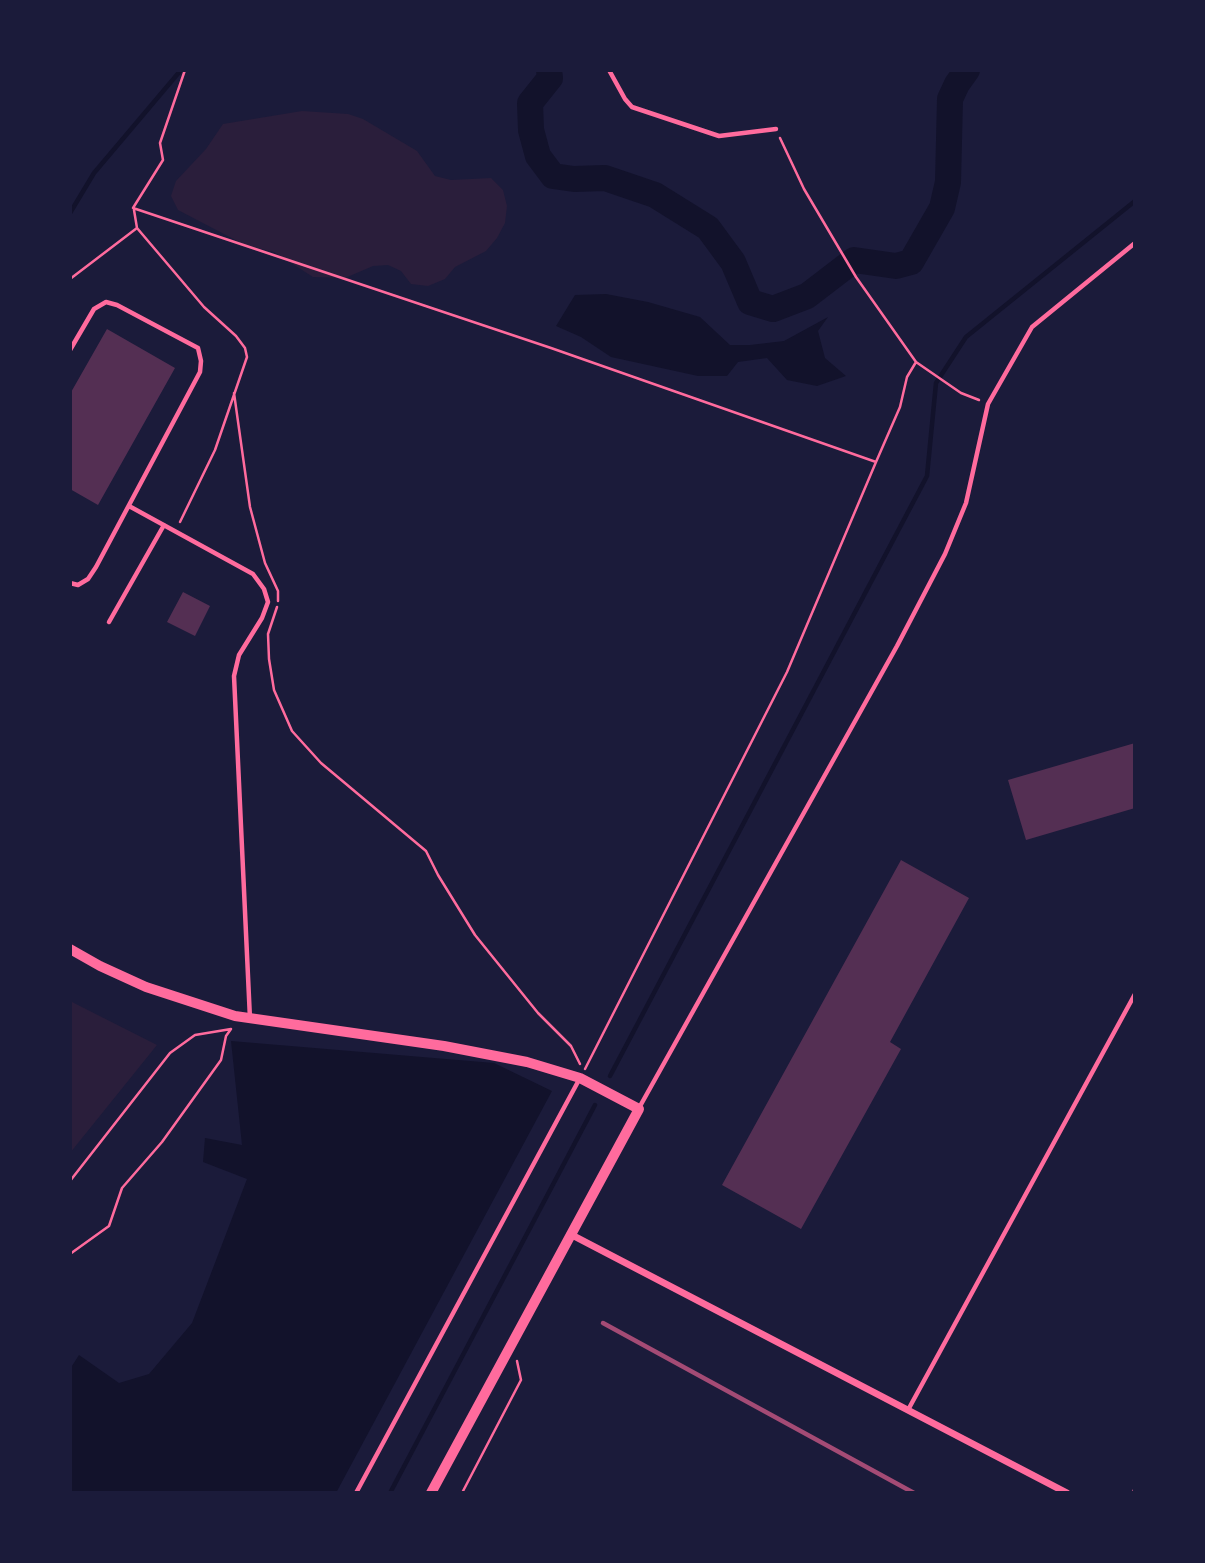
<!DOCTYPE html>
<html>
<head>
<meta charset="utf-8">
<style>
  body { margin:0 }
  #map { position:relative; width:1205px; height:1563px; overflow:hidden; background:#1b1b3a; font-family:Ubuntu,sans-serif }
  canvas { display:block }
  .frame { position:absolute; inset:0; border:72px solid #1b1b3a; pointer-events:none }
</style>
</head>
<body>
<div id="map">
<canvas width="1205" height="1563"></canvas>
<div class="frame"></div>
</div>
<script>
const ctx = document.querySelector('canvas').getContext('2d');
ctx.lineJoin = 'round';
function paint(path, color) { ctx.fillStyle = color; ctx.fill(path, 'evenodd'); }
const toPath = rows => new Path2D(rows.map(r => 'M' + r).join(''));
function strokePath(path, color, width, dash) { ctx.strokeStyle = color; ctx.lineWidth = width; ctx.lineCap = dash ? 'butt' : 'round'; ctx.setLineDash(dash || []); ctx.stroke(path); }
const green = toPath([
  [302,111,348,114,363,119,417,151,435,176,451,180,491,178,503,190,507,206,505,223,497,238,486,251,455,267,445,279,428,286,411,284,401,271,388,265,373,266,345,278,313,277,274,252,245,245,178,210,171,196,176,181,206,149,223,124],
  [70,1001,157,1045,70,1153]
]);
const water = toPath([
  [606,294,648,302,700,317,730,345,750,345,784,341,828,317,818,331,825,358,846,376,817,386,787,380,767,358,738,362,727,376,698,376,611,357,581,337,556,326,575,295],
  [231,1041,494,1063,552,1091,336,1493,70,1493,70,1369,79,1355,119,1383,149,1374,192,1323,247,1179,203,1162,205,1138,242,1145]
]);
const stream = toPath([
  [70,213,94,173,181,70],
  [610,1076,927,476,936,383,966,337,1135,201],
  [390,1493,595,1105]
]);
const river = toPath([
  [549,70,550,78,530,103,531,130,538,156,553,176,574,179,605,178,655,195,708,228,733,262,750,302,773,309,807,296,854,260,896,266,911,262,942,208,948,182,950,99,957,84,967,70]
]);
const building = toPath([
  [107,329,175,368,98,505,70,489,70,394],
  [183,592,210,606,195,636,167,622],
  [1135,743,1135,808,1026,840,1008,780],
  [901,860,969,898,890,1042,901,1049,801,1229,722,1185]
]);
const path = toPath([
  [185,70,160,143,163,160,133,208,551,348,876,462,787,672,585,1069],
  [780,138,804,189,856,277,916,362,961,393,979,400],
  [134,210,137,228,204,307,236,336,245,348,247,357,215,450,180,522],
  [70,279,137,228],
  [234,393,250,507,265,563,278,591,278,601],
  [876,462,900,407,907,377,916,362],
  [277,607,268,634,269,659,274,690,292,731,321,763,426,851,438,875,475,935,538,1013,571,1046,580,1064],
  [70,1181,170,1053,195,1035,231,1029],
  [70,1254,109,1226,122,1188,162,1142,221,1060,226,1036,231,1029],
  [462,1493,521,1380,517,1361]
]);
const service = toPath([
  [609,70,625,99,632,107,719,136,776,129],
  [70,350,94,309,106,302,117,305,198,348,201,361,200,372,96,567,88,579,78,585,70,583],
  [129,506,253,574,264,589,268,602,262,618,239,655,234,676,250,1019],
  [109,622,164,525],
  [639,1108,897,646,945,554,966,503,988,404,1032,327,1135,243],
  [908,1410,1135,994],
  [356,1493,580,1078],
  [1134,1493,1135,1490]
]);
const minor = toPath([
  [570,1234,1067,1493]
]);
const tertiary = toPath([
  [70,949,100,966,146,987,235,1016,444,1046,527,1062,580,1078,639,1109,431,1493]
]);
const rail = toPath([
  [603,1323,914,1493]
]);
paint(green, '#2a1e3b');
paint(water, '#12122b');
strokePath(stream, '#12122b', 4.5);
strokePath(river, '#12122b', 26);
paint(building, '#542f53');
strokePath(path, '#ff6b9d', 2.5);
strokePath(service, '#ff6b9d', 4.5);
strokePath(minor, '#ff6b9d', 7);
strokePath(tertiary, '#ff6b9d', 10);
strokePath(rail, '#a44b75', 4.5);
</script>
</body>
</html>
